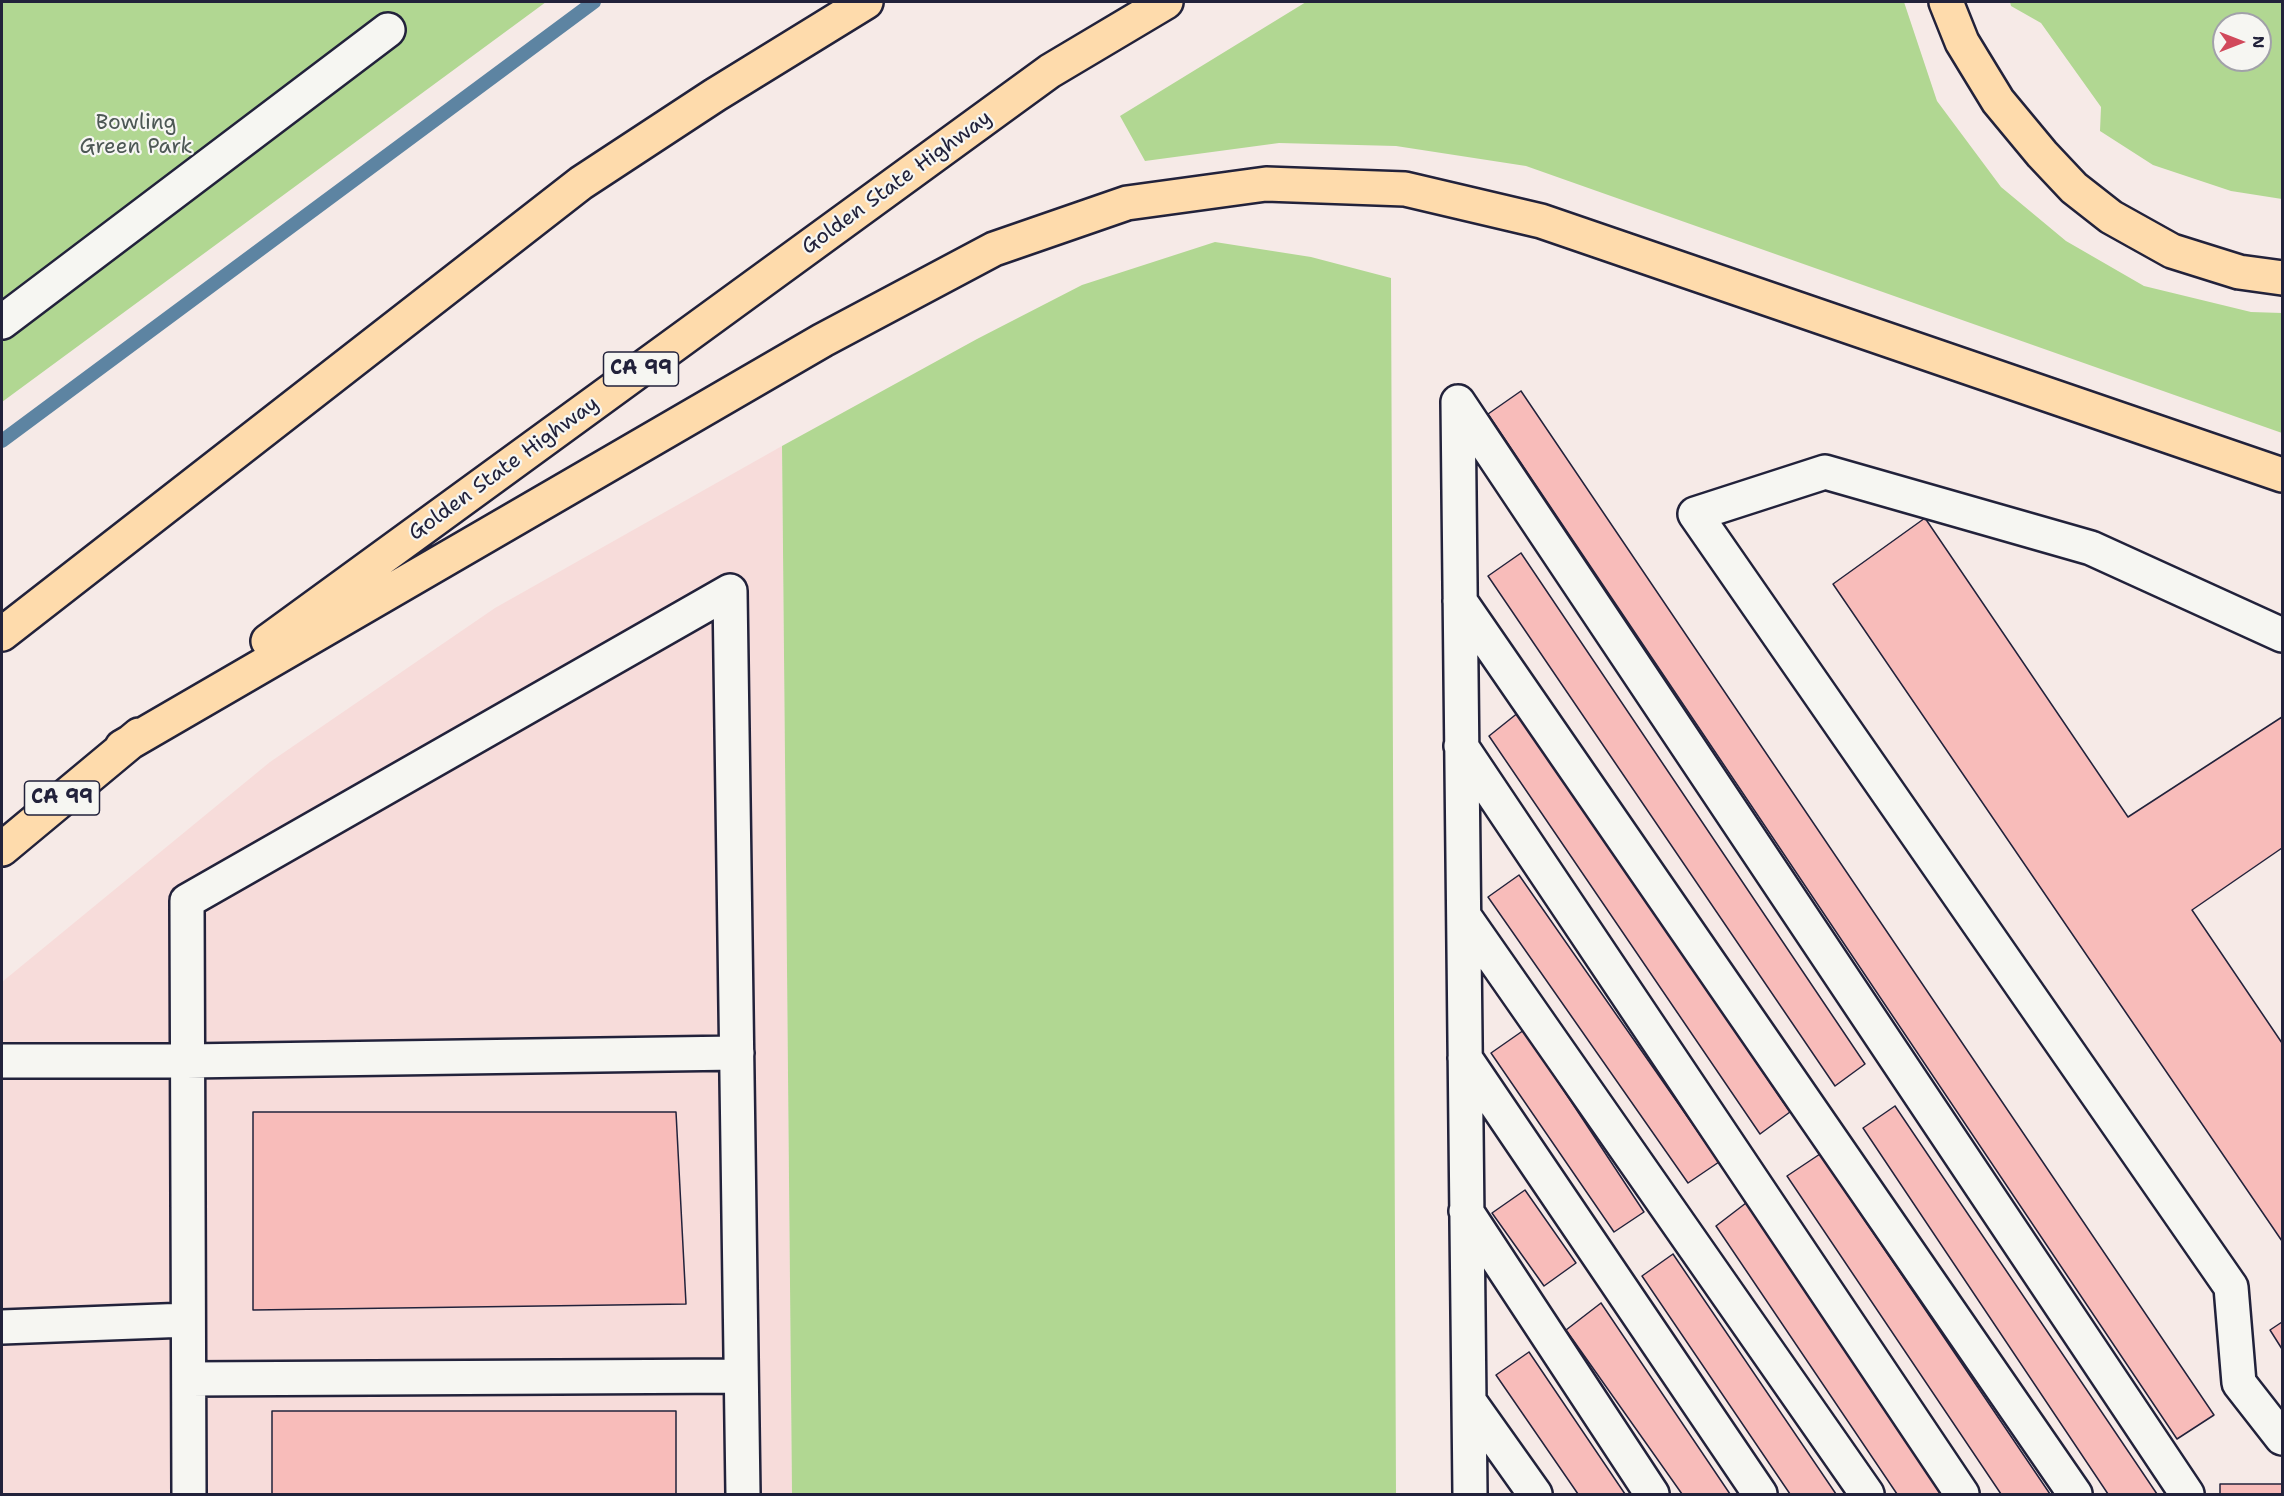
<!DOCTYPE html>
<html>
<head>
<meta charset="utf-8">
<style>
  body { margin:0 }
  #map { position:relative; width:2284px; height:1496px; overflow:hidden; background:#f6eae7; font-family:"Shantell Sans",sans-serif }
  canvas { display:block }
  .frame { position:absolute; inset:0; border:3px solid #22223b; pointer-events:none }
  .north { position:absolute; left:2212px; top:12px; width:60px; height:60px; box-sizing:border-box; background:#f6f6f2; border:2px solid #a1a1a9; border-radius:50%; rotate:90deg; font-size:16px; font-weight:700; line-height:24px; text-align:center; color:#22223b }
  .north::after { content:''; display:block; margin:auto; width:21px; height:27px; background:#d1495b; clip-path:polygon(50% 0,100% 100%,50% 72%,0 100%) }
</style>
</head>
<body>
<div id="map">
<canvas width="2284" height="1496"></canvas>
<div class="frame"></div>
<div class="north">N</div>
</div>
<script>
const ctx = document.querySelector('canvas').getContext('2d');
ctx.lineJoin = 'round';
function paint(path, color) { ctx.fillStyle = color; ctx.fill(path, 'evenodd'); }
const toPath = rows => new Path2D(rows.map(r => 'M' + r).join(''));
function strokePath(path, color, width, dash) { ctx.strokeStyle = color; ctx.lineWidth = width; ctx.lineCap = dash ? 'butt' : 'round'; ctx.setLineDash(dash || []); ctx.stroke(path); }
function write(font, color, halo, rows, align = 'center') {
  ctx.font = font + ' "Shantell Sans",sans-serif'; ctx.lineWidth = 4.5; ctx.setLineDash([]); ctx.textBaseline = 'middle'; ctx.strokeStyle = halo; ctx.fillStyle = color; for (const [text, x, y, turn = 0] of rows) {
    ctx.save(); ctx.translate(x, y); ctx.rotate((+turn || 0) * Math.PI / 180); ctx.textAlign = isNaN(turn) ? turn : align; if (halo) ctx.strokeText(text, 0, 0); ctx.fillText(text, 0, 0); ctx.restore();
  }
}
const built = toPath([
  [782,446,792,1494,2,1494,2,982,270,762,495,608]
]);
const green = toPath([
  [2,2,546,2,2,402],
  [1306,2,1904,2,1937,101,2001,187,2066,241,2144,286,2251,312,2282,313,2282,433,1526,166,1396,146,1279,143,1145,161,1120,116],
  [2010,2,2282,2,2282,199,2231,191,2153,165,2100,131,2101,107,2041,23,2011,6],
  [2224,24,2260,24,2260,60,2224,60],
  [1215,242,1311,257,1391,278,1396,1494,792,1494,782,446,977,339,1082,285]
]);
const stream = toPath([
  [2,441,594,2]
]);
const building = toPath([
  [1521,391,2214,1415,2177,1439,1488,414,1521,391],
  [1925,518,2128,817,2282,717,2282,848,2192,910,2282,1043,2282,1241,1833,584,1925,518],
  [1521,553,1865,1064,1835,1086,1488,576,1521,553],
  [1519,712,1790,1112,1760,1134,1489,736,1519,712],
  [1519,875,1719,1162,1688,1183,1488,897,1519,875],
  [1524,1030,1644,1212,1614,1232,1491,1053,1524,1030],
  [1895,1106,2157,1494,2108,1494,1863,1128,1895,1106],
  [253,1112,676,1112,686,1304,253,1310,253,1112],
  [1820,1154,2050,1494,2001,1494,1787,1176,1820,1154],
  [1525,1190,1576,1263,1544,1286,1492,1213,1525,1190],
  [1746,1203,1944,1494,1897,1494,1716,1226,1746,1203],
  [1673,1254,1836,1494,1790,1494,1642,1276,1673,1254],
  [1601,1303,1730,1494,1682,1494,1566,1330,1601,1303],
  [2282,1322,2282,1349,2270,1330,2282,1322],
  [1529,1352,1625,1494,1578,1494,1496,1375,1529,1352],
  [272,1411,676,1411,676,1494,272,1494,272,1411],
  [2220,1484,2282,1484,2282,1494,2220,1494,2220,1484]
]);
const minor = toPath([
  [2,322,388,30],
  [1458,402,2187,1494],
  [1458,402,1470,1494],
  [1460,601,2075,1494],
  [2282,635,2091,548,1825,472,1695,514,2231,1287,2239,1383,2282,1438],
  [1461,746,1962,1494],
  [1464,916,1867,1494],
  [1465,1058,1760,1494],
  [2,1061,187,1061,737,1053],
  [1466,1211,1652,1494],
  [2,1327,188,1320],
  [189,1379,741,1376],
  [1469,1401,1535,1494],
  [189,1494,187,901,730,591,743,1494]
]);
const highway = toPath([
  [1946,2,1962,42,1998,101,2042,154,2074,188,2111,217,2172,251,2239,272,2282,278],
  [2,634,581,183,715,95,866,2],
  [268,641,1050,71,1166,2],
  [122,747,823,340,994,249,1127,203,1266,184,1405,189,1541,221,2282,475],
  [2,849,139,735]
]);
const shields = [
  [641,369,75],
  [62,798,75]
];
const shieldNames = [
  ["CA 99",641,369],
  ["CA 99",62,798]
];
const parkNames = [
  ["Bowling",136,124],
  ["Green Park",136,148]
];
const streetNames = [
  ["Golden State Highway",897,183,-36],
  ["Golden State Highway",504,469,-36]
];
paint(built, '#f7dcda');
paint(green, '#b1d792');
strokePath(stream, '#5d84a2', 14);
paint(building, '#f8bcba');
strokePath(building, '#22223b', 1.5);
strokePath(minor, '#22223b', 38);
strokePath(highway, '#22223b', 38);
strokePath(minor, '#f6f6f2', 33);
strokePath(highway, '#fedbac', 33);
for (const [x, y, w] of shields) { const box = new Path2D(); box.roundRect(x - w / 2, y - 17, w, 34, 4.5); ctx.fillStyle = '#f6f6f2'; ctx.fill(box); strokePath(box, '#22223b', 1.5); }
write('bold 20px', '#22223b', null, shieldNames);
write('21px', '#4d5855', '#f6f6f2', parkNames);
write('21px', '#22223b', '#f6f6f2', streetNames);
</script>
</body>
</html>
